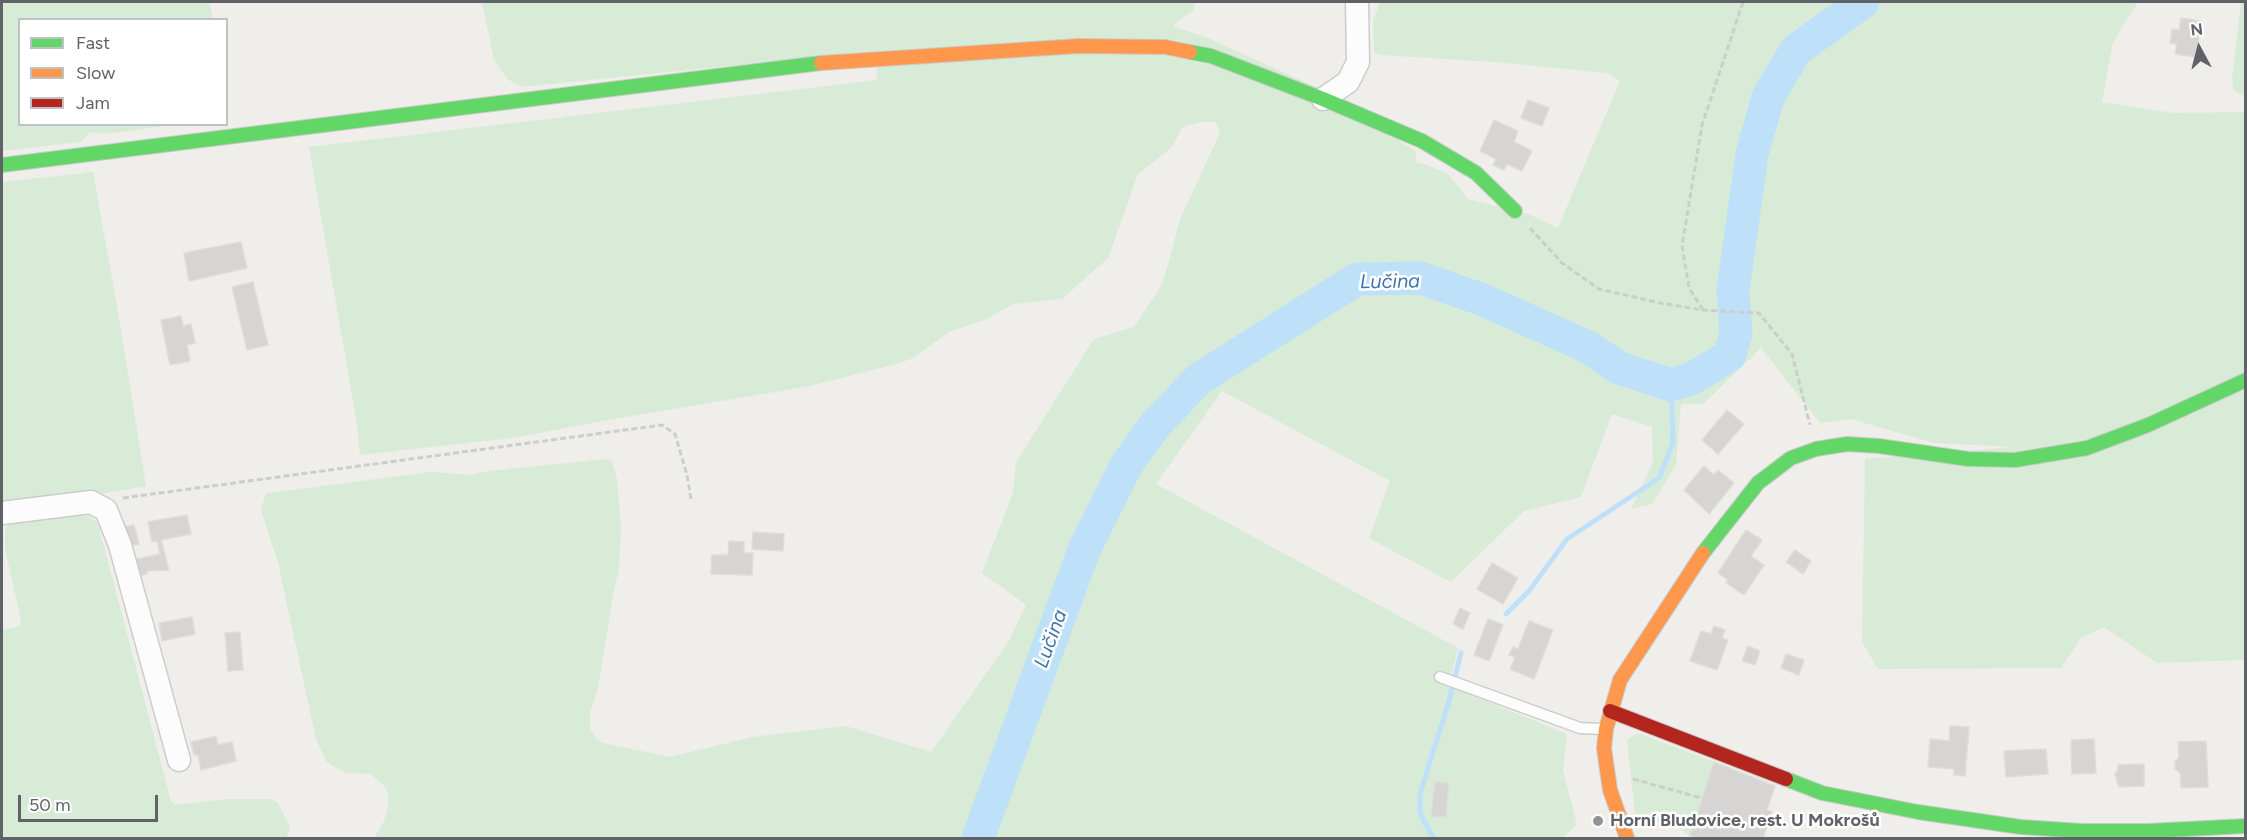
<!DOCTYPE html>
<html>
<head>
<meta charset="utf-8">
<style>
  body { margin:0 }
  #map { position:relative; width:2247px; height:840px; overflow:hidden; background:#efeeea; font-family:Figtree,sans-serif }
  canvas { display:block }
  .frame { position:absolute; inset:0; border:3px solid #5f6368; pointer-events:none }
  .legend { position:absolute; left:18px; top:18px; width:210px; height:108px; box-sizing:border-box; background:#fff; border:2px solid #bfc1c3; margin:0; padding:8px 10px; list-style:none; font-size:18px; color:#5f6368 }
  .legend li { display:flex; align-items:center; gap:12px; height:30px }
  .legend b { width:30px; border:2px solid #bfc1c3 }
  .north { position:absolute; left:2169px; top:18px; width:60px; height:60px; -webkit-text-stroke:4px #fff; paint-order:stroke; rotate:353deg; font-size:16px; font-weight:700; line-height:24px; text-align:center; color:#5f6368 }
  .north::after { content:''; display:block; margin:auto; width:21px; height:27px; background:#5f6368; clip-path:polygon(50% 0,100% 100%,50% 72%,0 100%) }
  .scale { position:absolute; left:18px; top:795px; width:140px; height:27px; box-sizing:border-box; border:3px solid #5f6368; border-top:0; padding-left:8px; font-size:18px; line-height:21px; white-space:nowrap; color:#5f6368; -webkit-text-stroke:4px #fff; paint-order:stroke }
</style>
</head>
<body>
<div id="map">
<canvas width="2247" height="840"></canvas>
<div class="frame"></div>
<ul class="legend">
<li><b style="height:8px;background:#63d668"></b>Fast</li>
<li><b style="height:8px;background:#ff974d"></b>Slow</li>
<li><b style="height:8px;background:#b3261e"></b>Jam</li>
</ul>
<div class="north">N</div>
<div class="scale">50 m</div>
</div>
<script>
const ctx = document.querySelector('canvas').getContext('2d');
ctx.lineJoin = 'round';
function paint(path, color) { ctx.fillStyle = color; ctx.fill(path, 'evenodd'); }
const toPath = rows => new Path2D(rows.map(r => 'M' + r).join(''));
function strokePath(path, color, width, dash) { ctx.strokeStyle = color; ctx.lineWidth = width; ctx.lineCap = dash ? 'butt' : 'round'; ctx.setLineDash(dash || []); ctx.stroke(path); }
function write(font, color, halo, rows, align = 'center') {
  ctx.font = font + ' Figtree,sans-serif'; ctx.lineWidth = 5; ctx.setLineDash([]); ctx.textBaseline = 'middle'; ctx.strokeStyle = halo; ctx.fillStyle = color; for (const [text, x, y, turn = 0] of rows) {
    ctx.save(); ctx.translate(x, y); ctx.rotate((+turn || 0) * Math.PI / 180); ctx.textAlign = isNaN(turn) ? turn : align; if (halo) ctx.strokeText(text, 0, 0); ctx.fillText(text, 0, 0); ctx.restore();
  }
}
const green = toPath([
  [2,2,209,2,213,19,20,20,20,124,173,125,104,134,90,132,81,142,2,151],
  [482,2,1195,2,1193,11,1172,26,1208,38,1320,89,1415,151,1417,163,1421,163,1448,174,1468,199,1528,214,1558,228,1620,81,1607,73,1493,62,1381,55,1374,53,1373,21,1380,2,2138,2,2113,42,2102,102,2173,113,2245,112,2245,660,2157,663,2104,627,2081,638,2061,668,1878,669,1862,642,1865,459,2014,447,1934,443,1851,419,1820,423,1761,348,1703,404,1681,404,1676,465,1652,504,1631,509,1653,462,1652,427,1612,414,1581,497,1524,511,1451,582,1369,538,1390,481,1222,391,1156,484,1458,648,1449,686,1567,734,1563,770,1577,825,1562,838,374,838,384,821,388,807,388,795,385,787,371,774,347,773,334,767,326,761,316,739,278,563,261,510,265,496,268,493,431,472,471,475,488,471,607,459,612,461,617,479,621,527,619,568,613,595,598,689,590,712,590,729,596,738,603,743,670,757,752,737,846,726,931,752,1009,641,1026,605,982,573,1013,493,1016,462,1094,339,1134,327,1163,283,1180,219,1220,133,1216,122,1201,122,1183,127,1171,148,1138,174,1108,258,1062,299,1014,304,984,320,949,332,913,358,900,363,810,386,602,421,514,438,360,455,357,425,309,147,877,80,876,51,522,87,507,79,494,60],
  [2241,2,2246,2,2245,97,2234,90,2232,79],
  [93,172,118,312,146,486,59,501,2,508,2,182],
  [74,513,91,517,98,524,171,801,175,805,226,799,270,799,278,803,288,823,290,828,286,838,2,838,2,630,20,626,21,620,5,549,5,529,8,525,14,522],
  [1638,733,1714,762,1690,836,1680,829,1635,814,1627,740]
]);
const stream = toPath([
  [1506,614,1529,591,1567,539,1659,478,1673,443,1671,385],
  [1433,838,1420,813,1420,794,1449,701,1461,653]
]);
const river = toPath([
  [978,838,1084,550,1127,464,1156,424,1199,379,1357,279,1420,278,1481,299,1588,347,1619,368,1671,385,1693,378,1729,356,1736,334,1733,290,1752,154,1768,97,1796,50,1863,2]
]);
const building = toPath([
  [2181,18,2201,21,2196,57,2175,54,2177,44,2170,43,2172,29,2179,30,2181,18],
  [1528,100,1549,108,1542,126,1521,118,1528,100],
  [1494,120,1518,131,1514,142,1532,151,1522,171,1507,164,1504,170,1493,165,1496,159,1480,151,1494,120],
  [241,242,247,268,189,281,184,253,241,242],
  [253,282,268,345,247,350,232,287,253,282],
  [181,316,183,326,191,324,195,343,187,345,190,361,170,365,161,320,181,316],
  [1727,410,1744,424,1718,454,1702,440,1727,410],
  [1704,466,1714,475,1718,470,1734,483,1709,514,1684,490,1704,466],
  [187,515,191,534,161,540,169,570,147,571,147,574,135,577,132,560,160,554,157,541,152,542,148,522,187,515],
  [134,525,139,544,128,546,124,527,134,525],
  [1746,530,1762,540,1751,556,1764,565,1744,595,1726,583,1728,580,1718,573,1746,530],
  [753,532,784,534,783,551,752,549,753,532],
  [729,541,744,542,744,553,753,553,752,575,711,574,712,555,728,555,729,541],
  [1795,550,1811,561,1803,574,1786,562,1795,550],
  [1492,563,1518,578,1503,604,1477,589,1492,563],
  [1460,608,1470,613,1463,629,1453,624,1460,608],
  [192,617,195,634,162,641,159,623,192,617],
  [1488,619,1503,625,1489,661,1474,655,1488,619],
  [1529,621,1553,630,1534,679,1510,669,1515,657,1509,655,1513,647,1518,649,1529,621],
  [1714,626,1725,630,1722,638,1728,640,1717,670,1690,661,1701,631,1711,634,1714,626],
  [240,632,243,670,228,671,225,633,240,632],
  [1748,646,1760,651,1755,665,1742,661,1748,646],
  [1786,654,1804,660,1799,675,1781,668,1786,654],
  [1950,726,1969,727,1965,776,1954,775,1954,769,1928,767,1930,739,1949,741,1950,726],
  [216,736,218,745,232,742,236,761,201,770,198,755,194,755,191,742,216,736],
  [2094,739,2096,773,2072,774,2071,740,2094,739],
  [2206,741,2208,787,2181,788,2180,773,2175,769,2175,762,2179,757,2178,742,2206,741],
  [2046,749,2048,774,2006,777,2004,751,2046,749],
  [1714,762,1775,786,1767,810,1772,812,1763,838,1698,838,1690,836,1714,762],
  [2144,764,2144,786,2119,787,2115,774,2118,770,2118,765,2144,764],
  [1435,782,1449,783,1446,817,1431,816,1435,782]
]);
const path = toPath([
  [1530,228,1562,263,1599,289,1660,303,1703,310,1759,313,1792,354,1810,425],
  [1703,310,1689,288,1682,246,1702,125,1743,2],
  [123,498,662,425,675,434,687,475,691,499],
  [1633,779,1701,798]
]);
const lane = toPath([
  [1440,677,1580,728,1602,729]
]);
const street = toPath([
  [1323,99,1348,82,1358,62,1357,2],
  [2,513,91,502,106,510,120,545,179,760]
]);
const fast = toPath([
  [1190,52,1211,56,1323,99,1422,141,1476,173,1515,211],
  [2,165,821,63],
  [1703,553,1758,483,1791,458,1816,449,1847,444,1879,446,1968,459,2015,460,2087,448,2148,425,2246,380],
  [1786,779,1822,793,1918,812,2021,827,2082,831,2148,831,2246,826]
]);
const slow = toPath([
  [821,63,1078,46,1165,47,1190,52],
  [1627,838,1610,790,1604,748,1606,729,1620,680,1703,553]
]);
const jam = toPath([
  [1610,711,1786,779]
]);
const markers = [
  [1598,821,6,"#919496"]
];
const poiNames = [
  ["Horní Bludovice, rest. U Mokrošů",1610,821]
];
const waterNames = [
  ["Lučina",1390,282,-1],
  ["Lučina",1051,639,-70]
];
paint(green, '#d8ebd6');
strokePath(stream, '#bfe0f9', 5);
strokePath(river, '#bfe0f9', 33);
paint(building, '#d6d5d3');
strokePath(building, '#deddd9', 1.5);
strokePath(lane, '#cbcccc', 13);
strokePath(street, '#cbcccc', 25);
strokePath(fast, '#cacacb', 16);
strokePath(slow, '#cacacb', 16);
strokePath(jam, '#cacacb', 16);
strokePath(path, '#cacfcc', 3, [6, 3]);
strokePath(lane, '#fdfcfc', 10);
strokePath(street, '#fdfcfc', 22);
strokePath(fast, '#63d668', 14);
strokePath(slow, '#ff974d', 14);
strokePath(jam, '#b3261e', 14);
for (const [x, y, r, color] of markers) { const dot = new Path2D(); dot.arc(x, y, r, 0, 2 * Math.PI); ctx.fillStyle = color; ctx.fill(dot); strokePath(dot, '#fff', 2); }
write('bold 18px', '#5f6368', '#fff', poiNames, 'left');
write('italic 20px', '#4174aa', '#fff', waterNames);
</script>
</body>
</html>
